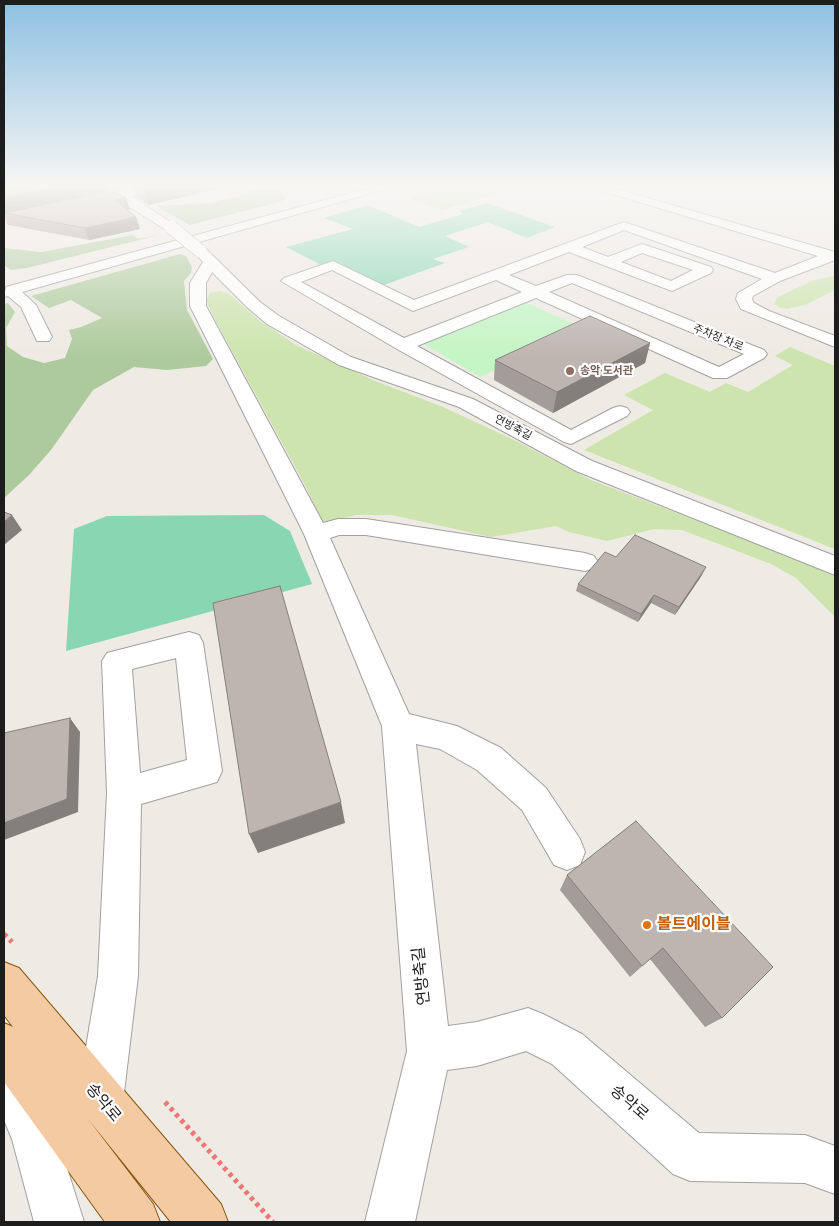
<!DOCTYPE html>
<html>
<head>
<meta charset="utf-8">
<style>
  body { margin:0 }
  #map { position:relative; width:839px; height:1226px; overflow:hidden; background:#eeeae4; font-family:"Archivo Narrow",sans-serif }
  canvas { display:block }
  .frame { position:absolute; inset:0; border:5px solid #1d1d1d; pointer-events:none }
</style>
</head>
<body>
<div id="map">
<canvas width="839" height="1226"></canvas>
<div class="frame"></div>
</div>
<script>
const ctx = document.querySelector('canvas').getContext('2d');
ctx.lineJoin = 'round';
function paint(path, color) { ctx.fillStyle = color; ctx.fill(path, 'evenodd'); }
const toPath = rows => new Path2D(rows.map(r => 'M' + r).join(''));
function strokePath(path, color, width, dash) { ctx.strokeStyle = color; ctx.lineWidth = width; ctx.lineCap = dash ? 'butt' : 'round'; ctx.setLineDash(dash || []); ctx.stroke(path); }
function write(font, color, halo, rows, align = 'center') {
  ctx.font = font + ' "Archivo Narrow","Noto Sans KR",sans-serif'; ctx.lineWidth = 4.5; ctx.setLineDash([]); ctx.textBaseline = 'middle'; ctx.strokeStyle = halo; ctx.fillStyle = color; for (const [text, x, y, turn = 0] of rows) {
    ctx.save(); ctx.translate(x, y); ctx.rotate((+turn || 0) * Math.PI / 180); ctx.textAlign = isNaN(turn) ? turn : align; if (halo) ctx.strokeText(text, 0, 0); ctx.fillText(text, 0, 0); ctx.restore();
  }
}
const grass = toPath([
  [451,186,489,186,504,191,442,210,409,198],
  [835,276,835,290,805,305,787,309,778,307,774,303,778,297,814,280],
  [220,291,229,294,260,321,296,345,375,381,443,407,514,440,591,480,705,524,726,529,835,573,835,617,796,578,771,564,682,530,654,529,607,541,569,532,556,526,491,537,392,515,356,515,323,523,305,485,212,314,206,300,210,293],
  [790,347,835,366,835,549,584,450,653,410,624,395,665,373,710,392,726,383,748,392,793,365,775,356]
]);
const forest = toPath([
  [264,186,299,187,282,192,285,199,280,202,190,225,156,206,209,203,250,193,248,190],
  [163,234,27,268,11,270,4,265,4,248,41,252,133,235,138,239],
  [180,254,186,256,192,267,191,273,184,281,187,310,213,359,206,366,167,370,134,367,93,390,51,450,29,475,4,498,4,304,8,303,15,312,6,328,7,346,23,357,44,363,65,358,72,339,69,330,81,327,102,318,71,300,49,308,31,296]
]);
const park = toPath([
  [527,303,584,328,480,377,424,344]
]);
const pitch = toPath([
  [487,203,555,227,527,238,488,222,445,236,469,247,433,259,445,263,370,290,286,247,353,229,324,218,368,205,419,227,463,214,459,211],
  [264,515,290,531,312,584,66,651,74,529,107,516]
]);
const pathFar1 = toPath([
  [4,224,11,223]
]);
const path = toPath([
  [4,934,12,942],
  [165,1102,273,1222]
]);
const minor = toPath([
  [67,186,103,186,118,191,142,186,166,186,131,196,178,227,171,231,166,230,117,199,86,206,82,205,80,202,82,199,104,195,73,189,67,186],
  [376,186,397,186,22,292,36,305,52,337,49,341,37,341,21,307,8,296,4,297,6,287,376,186],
  [586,186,606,186,835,252,835,260,780,281,753,296,752,299,754,303,769,311,835,336,835,347,741,309,736,299,738,293,762,279,624,230,582,247,608,257,642,244,711,267,713,270,711,273,672,291,569,252,509,275,536,286,567,275,577,275,764,350,767,354,764,358,727,378,713,378,536,298,417,346,571,430,613,408,620,406,627,408,630,412,627,416,571,444,564,442,397,349,281,281,284,278,333,261,414,300,624,222,775,273,818,256,586,186],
  [642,253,693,270,671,281,621,262,642,253],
  [332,270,413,311,496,280,522,292,404,338,301,282,332,270],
  [572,283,744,354,719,367,549,292,572,283],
  [200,247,205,248,260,302,279,316,351,357,473,399,592,461,835,556,835,575,576,471,459,407,339,365,267,324,248,308,212,272,206,283,206,306,323,523,338,519,366,519,585,553,594,556,598,562,594,568,585,571,366,535,339,535,330,538,409,714,457,726,501,748,546,788,580,839,585,852,580,865,567,870,554,865,522,810,477,770,440,749,416,744,448,1026,477,1022,528,1008,543,1014,582,1034,699,1133,805,1135,835,1146,835,1194,805,1183,690,1181,673,1174,552,1064,526,1051,477,1066,447,1070,415,1222,365,1222,407,1051,382,726,304,534,190,306,190,283,203,262,193,251,200,247],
  [189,632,199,635,203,643,222,771,217,782,141,804,138,976,123,1101,116,1117,100,1124,84,1117,77,1101,98,976,107,793,102,661,107,653,189,632],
  [176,658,187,760,140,773,132,669,176,658],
  [4,1046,20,1052,52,1120,84,1222,34,1222,12,1139,4,1120,4,1046]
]);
const major = toPath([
  [4,962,19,968,221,1204,228,1222,171,1222,88,1119,153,1204,160,1222,105,1222,4,1082,4,1023,13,1027,4,1015,4,962]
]);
const minorBridge = toPath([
  [171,227,200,251]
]);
const wall = toPath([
  [4,186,132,186,119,189,112,187,108,188,106,191,130,209,127,210,136,217,140,229,89,240,8,225,4,215],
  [133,186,229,186,149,205,136,197],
  [650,343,645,363,553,413,494,380,495,360],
  [616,557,702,575,675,615,651,603,638,622,576,591,578,584],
  [636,821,722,1018,705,1027,650,959,630,977,560,890,567,875]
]);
const shadedWall = toPath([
  [61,186,111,186,112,187,108,188,105,192,4,213,4,198],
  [118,186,132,186,119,189],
  [163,186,229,186,149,205,145,190],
  [126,198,130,209,119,212,115,200],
  [136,217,140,229,89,240,85,228],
  [650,343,645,363,553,413,557,392],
  [12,515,22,530,4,545,4,522],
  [706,567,702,575,675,615,679,607],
  [654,595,651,603,638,622,641,614],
  [70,718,80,732,78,812,4,840,4,823],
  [341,802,345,823,258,853,249,834]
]);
const building = toPath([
  [4,186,61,186,4,198,4,186],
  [138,186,163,186,145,190,138,186],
  [113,190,126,198,115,200,136,217,85,228,4,213,113,190],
  [590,316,650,343,557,392,495,360,590,316],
  [4,512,12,515,4,522,4,512],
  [635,535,706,567,679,607,654,595,641,614,578,584,605,552,616,557,635,535],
  [280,586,341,802,249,834,213,603,280,586],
  [70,718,67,799,4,823,4,733,70,718],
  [636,821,773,967,722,1018,663,948,642,966,567,875,636,821]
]);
const markers = [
  [570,371,5,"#8d6e63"],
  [647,925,5,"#e8710a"]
];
const farStreetnames = [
  ["주차장 차로",718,338,22],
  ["연방축길",513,428,28]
];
const farEducationnames = [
  ["송악 도서관",580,371]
];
const nearFoodnames = [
  ["볼트에이블",657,925]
];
const nearStreetnames = [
  ["연방축길",422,976,-96],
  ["송악로",103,1103,50],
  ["송악로",629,1103,41]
];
paint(grass, '#cde4ae');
paint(forest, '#adca9c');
paint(park, '#c4f5c4');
paint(pitch, '#88d7b2');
strokePath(minor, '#a1a1a1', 2);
strokePath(major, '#8b560c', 2);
strokePath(pathFar1, '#ee7774', 1, [1, 1]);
strokePath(path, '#ee7774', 5, [4, 4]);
paint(minor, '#fff');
paint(major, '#f4caa3');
strokePath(minorBridge, '#a1a1a1', 14, []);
strokePath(minorBridge, '#fff', 13);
paint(wall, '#a39c98');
paint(shadedWall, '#857f7c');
paint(building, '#beb5b1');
strokePath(building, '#857f7c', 1);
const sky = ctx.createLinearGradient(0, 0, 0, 358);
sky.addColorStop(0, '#8ec0e2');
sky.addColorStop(0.52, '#f7f6f3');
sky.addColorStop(1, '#f7f6f300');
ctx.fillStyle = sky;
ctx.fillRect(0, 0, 839, 358);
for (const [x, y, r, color] of markers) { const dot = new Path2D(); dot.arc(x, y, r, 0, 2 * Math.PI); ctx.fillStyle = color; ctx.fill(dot); strokePath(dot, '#fff', 2); }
write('11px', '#1d1d1d', '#fff', farStreetnames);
write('bold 11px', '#785e54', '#fff', farEducationnames, 'left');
write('bold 16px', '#c56008', '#fff', nearFoodnames, 'left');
write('16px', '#1d1d1d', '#fff', nearStreetnames);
</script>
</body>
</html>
